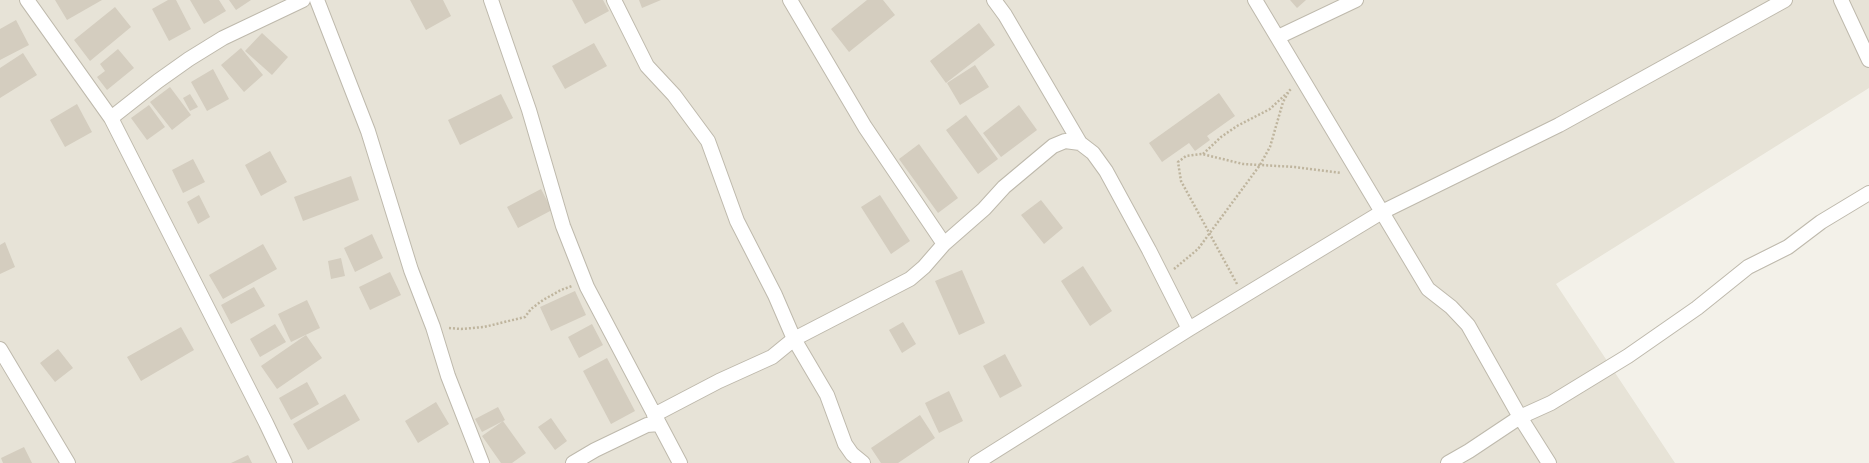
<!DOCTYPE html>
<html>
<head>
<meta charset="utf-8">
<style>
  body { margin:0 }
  canvas { display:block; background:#f3f1e9 }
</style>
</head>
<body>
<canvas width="1869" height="463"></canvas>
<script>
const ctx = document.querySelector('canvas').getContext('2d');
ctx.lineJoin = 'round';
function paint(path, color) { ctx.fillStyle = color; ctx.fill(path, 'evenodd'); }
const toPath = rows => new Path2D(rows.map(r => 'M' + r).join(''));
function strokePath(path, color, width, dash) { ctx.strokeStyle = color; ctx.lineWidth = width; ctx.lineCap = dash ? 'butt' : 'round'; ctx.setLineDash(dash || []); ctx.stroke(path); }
const residential = toPath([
  [0,0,1869,0,1869,88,1556,284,1675,463,0,463]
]);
const building = toPath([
  [55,0,102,0,67,20],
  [168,0,176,0,191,29,169,41,152,9],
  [190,0,219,0,226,11,204,24],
  [229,0,251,0,236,10],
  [410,0,443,0,451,16,426,30],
  [572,0,603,0,609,11,585,24],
  [639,0,661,0,642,8],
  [867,0,883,0,895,15,849,52,831,29],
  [1290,0,1306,0,1297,8],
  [115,7,131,27,90,61,74,40],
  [16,20,29,45,0,60,0,29],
  [979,23,995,45,946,83,930,61],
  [262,33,288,57,272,75,245,51],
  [594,43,607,66,565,89,552,66],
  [241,48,263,75,244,92,221,65],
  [118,49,134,68,107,90,97,77,105,71,100,64],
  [23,53,37,75,0,98,0,68],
  [975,65,989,87,960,105,947,83],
  [213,69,229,99,207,111,191,82],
  [170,87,191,115,172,130,150,102],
  [1219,93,1235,116,1207,136,1210,140,1195,151,1189,143,1162,162,1149,143],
  [190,94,198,107,190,111,183,98],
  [501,94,513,118,460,145,448,120],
  [77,104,92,132,65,147,50,120],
  [149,105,165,127,147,140,131,118],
  [1019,105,1037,130,1001,157,983,133],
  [966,115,998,159,978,174,946,130],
  [919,144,958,198,938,213,899,159],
  [270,151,287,182,261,196,245,165],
  [193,159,205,182,183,193,172,170],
  [351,176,359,200,303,221,294,197],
  [541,189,552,210,518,228,507,207],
  [199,195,210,217,198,224,187,202],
  [880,195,910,241,891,254,861,207],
  [1041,200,1063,228,1044,244,1021,215],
  [372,234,383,258,355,272,344,248],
  [5,242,15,267,0,274,0,245],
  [263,244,277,269,223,299,209,275],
  [341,258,345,276,331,279,328,261],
  [1083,266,1112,311,1090,326,1061,281],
  [962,270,985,323,959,335,935,281],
  [390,272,401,295,370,310,359,287],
  [254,287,265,306,231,324,221,305],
  [575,291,586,315,551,331,540,307],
  [307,300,320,328,291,342,278,314],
  [903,322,916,344,902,353,889,330],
  [275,324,286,342,260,357,250,339],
  [592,324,603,345,579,358,568,337],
  [181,327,194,350,141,381,127,357],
  [306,335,322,358,277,389,261,366],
  [58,349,73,368,55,382,40,363],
  [1005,354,1022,386,1000,398,983,366],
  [607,358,635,411,611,424,583,371],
  [307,382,319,404,291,420,279,398],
  [949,391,963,421,939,433,925,403],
  [345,394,360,420,308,450,293,424],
  [436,402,449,424,418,443,405,421],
  [498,407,505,420,482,432,475,419],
  [920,415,935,438,898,463,881,463,871,448],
  [551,418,567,441,555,450,538,427],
  [503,421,526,453,512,463,501,463,482,436],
  [24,447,32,463,3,463,1,458],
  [248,455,252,463,231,463]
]);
const path = toPath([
  [1203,154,1221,137,1237,126,1270,109,1287,93],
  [1174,269,1198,249,1260,165,1270,147,1283,102,1289,91,1292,88],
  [1237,284,1181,181,1178,162,1186,156,1202,154,1243,164,1295,167,1341,173],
  [449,328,461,329,484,327,525,317,531,309,543,300,561,290,572,286]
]);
const street = toPath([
  [27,0,111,118,266,423,285,463],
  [317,0,368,131,411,270,433,327,448,376,482,463],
  [491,0,529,110,563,226,587,287,680,463],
  [614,0,647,66,674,95,708,141,737,221,775,295,794,339,827,395,845,444,852,454,863,463],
  [994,0,1005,15,1080,143],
  [1255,0,1428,289,1451,307,1468,325,1520,417,1549,463],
  [1841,0,1869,60],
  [1278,37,1356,0],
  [111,118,158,81,189,59,223,38,303,0],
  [944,244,984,209,1004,187,1053,146,1065,141,1080,143,1093,153,1106,171,1149,250,1189,329],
  [0,349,68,463],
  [654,415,719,381,772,357,794,339,910,279,924,267,944,244,865,127,790,0],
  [573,463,595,450,647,425,659,424],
  [976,463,1189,329,1382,212,1559,125,1785,0],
  [1448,463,1469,451,1520,417,1551,403,1628,356,1697,308,1748,267,1788,247,1821,222,1869,193]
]);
paint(residential, '#e7e3d7');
paint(building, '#d4cdbf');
strokePath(street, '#beb9ac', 16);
strokePath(path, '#bfb59e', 2.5, [2, 2]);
strokePath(street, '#fff', 14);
</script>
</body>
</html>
